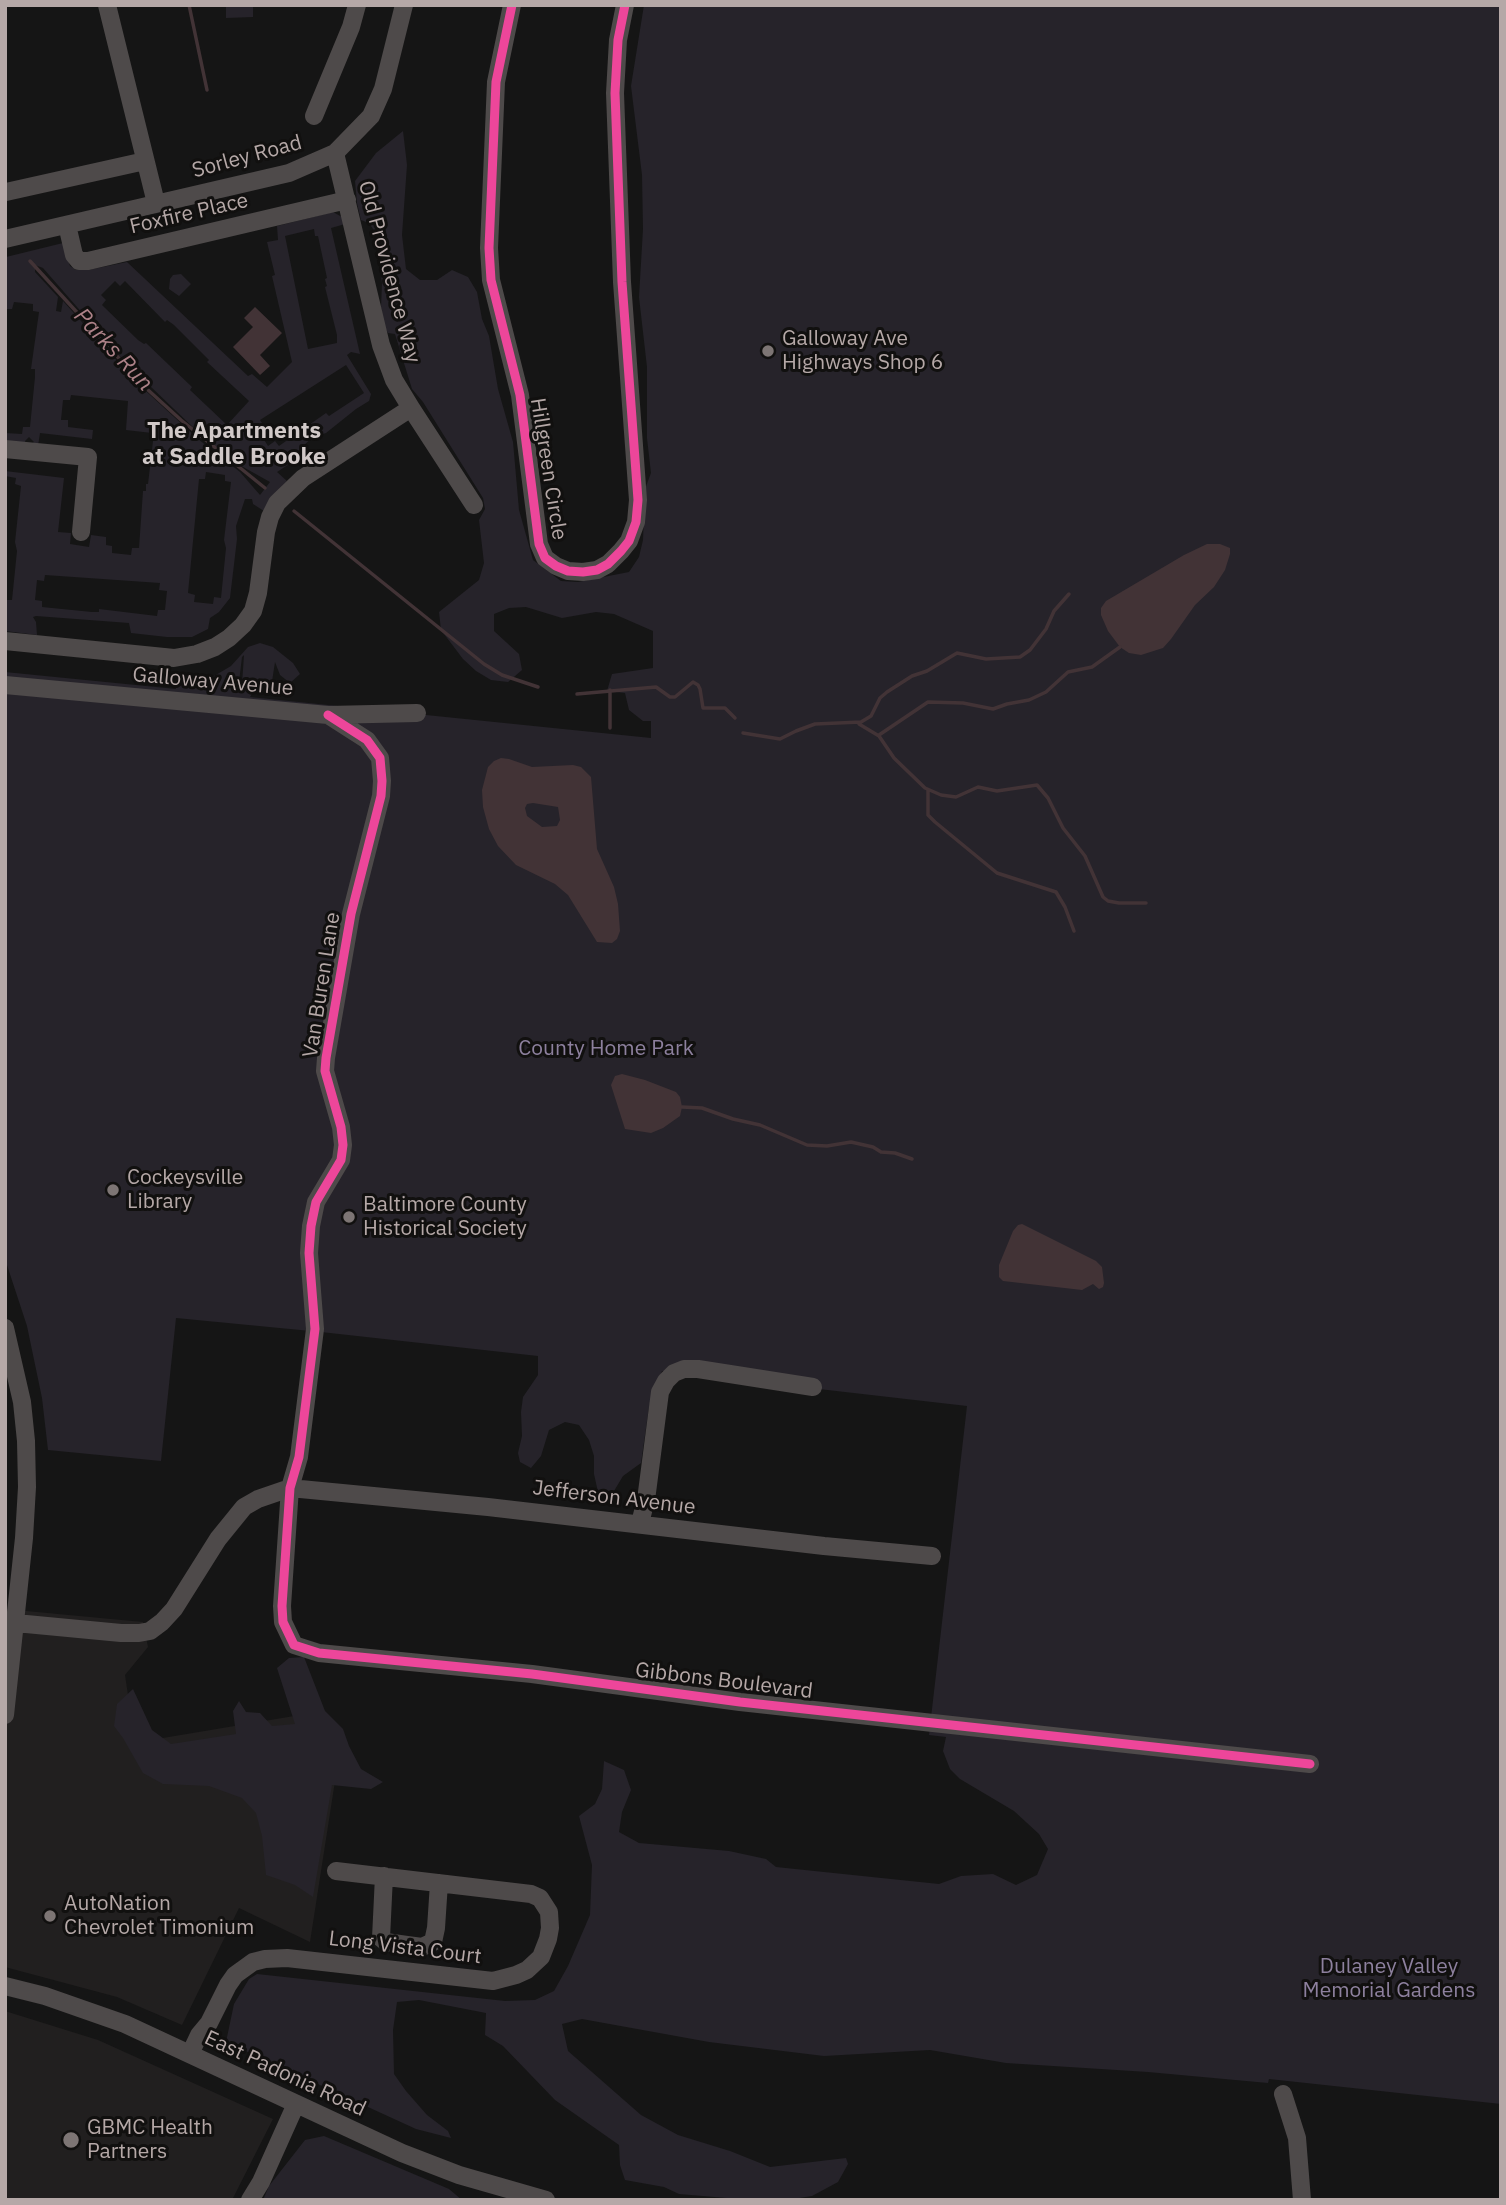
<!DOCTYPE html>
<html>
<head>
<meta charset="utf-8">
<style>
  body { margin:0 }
  #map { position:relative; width:1506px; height:2205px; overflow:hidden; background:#151515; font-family:"IBM Plex Sans",sans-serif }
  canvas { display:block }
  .frame { position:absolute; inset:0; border:7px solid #b5a8a7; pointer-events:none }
</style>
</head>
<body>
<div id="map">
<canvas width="1506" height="2205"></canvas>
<div class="frame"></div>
</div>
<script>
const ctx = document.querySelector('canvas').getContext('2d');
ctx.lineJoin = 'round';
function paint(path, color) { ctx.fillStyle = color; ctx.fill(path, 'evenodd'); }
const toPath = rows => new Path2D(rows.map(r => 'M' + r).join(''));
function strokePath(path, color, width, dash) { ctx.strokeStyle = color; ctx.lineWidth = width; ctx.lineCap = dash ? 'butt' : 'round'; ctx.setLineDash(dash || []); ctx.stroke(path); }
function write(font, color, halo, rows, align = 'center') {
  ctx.font = font + ' "IBM Plex Sans",sans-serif'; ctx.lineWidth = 6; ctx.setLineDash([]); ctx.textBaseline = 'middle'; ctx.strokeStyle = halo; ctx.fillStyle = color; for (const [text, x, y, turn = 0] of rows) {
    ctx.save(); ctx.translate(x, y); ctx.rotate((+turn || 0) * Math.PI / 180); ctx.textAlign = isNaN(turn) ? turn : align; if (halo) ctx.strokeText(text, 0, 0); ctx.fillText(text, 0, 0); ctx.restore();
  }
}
const built = toPath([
  [5,1609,143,1622,148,1647,125,1675,131,1715,139,1742,318,1712,340,1749,310,1942,239,1908,182,2025,117,1997,5,1967],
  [5,2011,98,2040,273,2119,232,2200,5,2200]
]);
const green = toPath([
  [226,5,253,5,253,17,226,18],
  [644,5,1501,5,1501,2104,1269,2079,1268,2083,1148,2072,1006,2063,930,2050,824,2056,709,2042,582,2019,562,2024,568,2051,641,2115,678,2135,730,2151,770,2167,846,2158,848,2164,838,2182,812,2196,787,2200,750,2200,679,2194,664,2187,625,2180,620,2165,619,2145,555,2100,503,2046,485,2035,486,2013,419,2000,397,2002,393,2030,394,2074,406,2091,427,2115,448,2131,451,2138,416,2129,226,2042,234,2004,249,1979,257,1974,505,2001,535,2000,554,1991,568,1966,590,1915,592,1865,579,1816,595,1804,602,1789,604,1761,624,1770,631,1790,622,1812,619,1832,639,1843,729,1851,766,1859,776,1867,939,1884,961,1876,993,1874,1016,1885,1037,1875,1048,1849,1039,1834,1014,1811,960,1779,950,1769,943,1751,946,1737,929,1735,967,1406,662,1371,649,1407,641,1463,623,1476,614,1491,598,1492,594,1474,594,1456,589,1440,579,1425,565,1422,549,1430,541,1456,531,1468,520,1462,518,1453,522,1436,521,1412,523,1397,538,1375,538,1356,321,1332,176,1318,161,1461,48,1450,42,1398,27,1326,5,1259,5,672,176,689,175,686,214,676,231,666,248,647,260,643,273,647,293,663,300,674,290,683,280,675,275,662,271,688,242,684,244,655,242,657,239,682,241,688,254,691,250,697,651,738,651,721,643,721,629,710,625,693,607,691,612,674,653,668,653,631,614,614,596,612,562,618,526,607,509,608,494,614,494,631,519,654,522,670,508,682,491,680,476,671,463,659,441,630,439,612,479,580,484,563,479,520,485,509,483,498,423,402,412,389,395,334,388,333,384,326,381,308,382,283,375,232,369,223,361,220,357,203,355,181,376,153,403,131,407,165,402,235,406,269,420,280,437,280,452,270,468,277,477,292,482,319,489,336,498,389,513,442,519,510,533,560,561,581,578,582,629,572,639,557,643,540,645,489,651,473,647,438,647,367,639,297,643,229,642,175,631,86],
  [333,212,342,217,345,224,331,228,360,354,351,352,347,355,371,394,369,401,356,409,326,433,313,437,303,446,300,457,277,472,287,481,270,500,264,511,253,504,252,499,245,499,236,526,237,539,230,598,219,612,210,618,208,629,192,637,167,637,131,633,129,623,36,616,33,617,36,622,37,635,5,631,5,600,12,600,17,551,15,542,21,486,15,484,16,478,5,476,5,471,64,478,58,532,71,533,70,544,89,547,91,535,106,537,106,545,112,546,112,553,131,555,132,548,139,548,143,491,146,491,146,484,148,484,153,441,152,433,126,430,128,401,71,395,70,400,63,400,61,420,68,420,68,427,93,430,92,439,40,433,38,446,31,445,34,442,29,437,25,441,25,443,5,442,5,433,22,434,23,427,30,427,35,377,35,369,31,369,39,312,33,311,33,304,14,302,12,309,6,309,5,317,6,257,63,243,70,266,76,270,88,270,127,262,248,376,252,374,267,387,292,362,272,276,275,275,267,242,278,240,277,226],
  [314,229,315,236,318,236,327,278,325,279,327,286,325,287,337,335,337,343,308,349,285,236],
  [35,265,43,268,125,362,198,432,236,463,270,482,260,495,240,472,198,439,136,382,63,301,61,312,56,311,58,297,35,272],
  [115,281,120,286,125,281,165,322,167,320,174,325,209,360,207,362,249,401,227,425,190,390,192,387,146,343,144,344,138,340,102,305,106,300,101,295],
  [346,365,364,393,329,416,326,413,279,446,275,441,268,446,258,430,264,426,260,420],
  [206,472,225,475,225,481,231,482,224,540,226,548,221,598,214,597,213,604,194,602,195,595,188,593,199,479,205,479],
  [45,575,160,583,159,590,167,591,165,610,158,610,157,616,99,609,99,612,92,612,42,607,42,601,35,600,37,580,44,581],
  [181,274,191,284,179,296,169,289,170,279,173,275],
  [304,1657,325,1711,343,1729,349,1746,361,1769,383,1782,371,1789,332,1785,313,1897,295,1885,266,1875,262,1836,256,1813,242,1798,209,1786,163,1784,143,1773,123,1738,114,1726,117,1704,133,1689,152,1730,171,1744,236,1734,233,1711,239,1701,246,1712,260,1713,272,1726,295,1724,277,1668,289,1658],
  [324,2136,449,2189,462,2200,263,2200,269,2186,305,2140]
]);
const water = toPath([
  [255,307,282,333,260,355,270,366,260,375,233,347,253,327,244,318],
  [1207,544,1220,544,1230,548,1230,554,1225,570,1214,587,1195,605,1171,639,1163,648,1141,655,1129,653,1120,647,1108,631,1101,615,1101,608,1106,601,1184,555],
  [501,758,509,759,532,767,573,765,581,767,591,777,597,849,614,887,618,904,620,931,617,939,612,943,597,942,568,895,555,884,516,865,498,846,489,829,483,807,482,790,488,767,494,761],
  [533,803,558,807,560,820,557,826,542,827,527,816,525,808,527,804],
  [622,1074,645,1080,676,1092,680,1097,682,1107,680,1116,663,1128,651,1133,625,1129,611,1085,615,1076],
  [1022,1224,1096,1261,1102,1267,1104,1283,1103,1287,1099,1289,1093,1284,1082,1290,1003,1281,999,1277,999,1265,1013,1231,1018,1225]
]);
const stream = toPath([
  [189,5,207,90],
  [30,261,147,389,181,420,265,488],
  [294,511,484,664,502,675,538,687],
  [610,690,610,728],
  [577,694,656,687,670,697,675,697,693,682,698,685,700,689,703,708,725,708,735,718],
  [859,724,879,736,894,758,925,788,941,795,956,797,978,787,997,791,1037,785,1048,798,1063,828,1085,856,1103,897,1108,901,1119,903,1146,903],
  [743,733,780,739,796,731,815,724,861,722,871,716,880,698,887,692,912,676,927,671,957,653,986,659,1020,657,1030,650,1046,629,1054,611,1069,594],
  [879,735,928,702,963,703,993,709,1007,704,1029,700,1046,692,1068,672,1092,667,1120,647],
  [928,790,928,815,935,822,997,873,1056,892,1065,907,1074,931],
  [682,1107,702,1108,733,1119,760,1125,807,1145,827,1146,851,1142,873,1147,881,1152,895,1153,912,1159]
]);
const minor = toPath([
  [107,5,156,203],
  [512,5,496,82,489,248,491,280,520,395,539,544,545,558,556,566,568,571,583,572,597,570,608,564,621,551,629,541,636,522,638,500,622,282,615,93,618,40,625,5],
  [314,116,351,27,357,5],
  [335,153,381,345,394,380,411,408,474,505],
  [6,192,145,161],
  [67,225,74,255,79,261,88,261,347,200],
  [5,239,289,173,335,153,371,116,383,89,404,5],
  [5,449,88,457,81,532],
  [5,641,174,658,197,654,215,647,229,638,243,625,253,611,258,593,266,532,270,517,277,503,303,478,411,408],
  [5,685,328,715,417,713],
  [328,715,367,740,380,758,382,781,381,796,351,914,326,1058,325,1071,341,1127,343,1145,341,1160,316,1202,311,1226,309,1253,315,1329,299,1457,290,1488,282,1606,283,1622,294,1645,319,1653,532,1674,740,1702,1310,1764],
  [5,1328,22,1402,26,1441,27,1487,24,1538,5,1715],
  [640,1523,646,1500,660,1392,666,1381,674,1373,684,1369,698,1369,813,1387],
  [5,1622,121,1633,139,1633,150,1631,162,1622,174,1609,218,1539,244,1507,258,1499,290,1488,488,1507,824,1546,932,1556],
  [384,1876,381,1938,386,1942,407,1945,422,1947,433,1942,436,1928,439,1883],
  [5,1986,45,1996,125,2024,402,2153,459,2175,546,2200],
  [190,2054,199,2035,209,2023,228,1985,235,1975,253,1962,265,1959,287,1958,493,1981,516,1975,527,1970,541,1957,548,1939,550,1928,549,1912,540,1898,531,1894,336,1871],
  [1283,2094,1297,2138,1302,2200],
  [250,2200,261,2182,296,2104]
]);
const cycleway = toPath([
  [512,5,496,82,489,248,491,280,520,395,539,544,545,558,556,566,568,571,583,572,597,570,608,564,621,551,629,541,636,522,638,500,622,282,615,93,618,40,625,5],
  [328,715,367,740,380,758,382,781,381,796,351,914,326,1058,325,1071,341,1127,343,1145,341,1160,316,1202,311,1226,309,1253,315,1329,299,1457,290,1488,282,1606,283,1622,294,1645,319,1653,532,1674,740,1702,1310,1764]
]);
const markers = [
  [768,351,7,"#7d7574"],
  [113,1190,7,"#7d7574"],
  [349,1217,7,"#7d7574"],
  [50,1916,7,"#7d7574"],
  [71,2140,9,"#7d7574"]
];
const streetNames = [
  ["Sorley Road",247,157,-15],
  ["Foxfire Place",189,214,-13],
  ["Old Providence Way",389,272,75],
  ["Hillgreen Circle",548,469,81],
  ["Galloway Avenue",213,682,5],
  ["Van Buren Lane",322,985,-81],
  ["Jefferson Avenue",614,1498,7],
  ["Gibbons Boulevard",724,1681,7],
  ["Long Vista Court",405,1948,7],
  ["East Padonia Road",285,2074,25]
];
const poiNames = [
  ["Galloway Ave",782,339],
  ["Highways Shop 6",782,363],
  ["Cockeysville",127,1178],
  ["Library",127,1202],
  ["Baltimore County",363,1205],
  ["Historical Society",363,1229],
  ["AutoNation",64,1904],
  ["Chevrolet Timonium",64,1928],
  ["GBMC Health",87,2128],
  ["Partners",87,2152]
];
const parkNames = [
  ["County Home Park",606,1049],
  ["Dulaney Valley",1389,1967],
  ["Memorial Gardens",1389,1991]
];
const waterNames = [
  ["Parks Run",113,350,47]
];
const neighbourhoodNames = [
  ["The Apartments",234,431],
  ["at Saddle Brooke",234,457]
];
paint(built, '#211f1f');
paint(green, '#26232a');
paint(water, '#423336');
strokePath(stream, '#423336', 3.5);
strokePath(minor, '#4e4a4a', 18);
strokePath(cycleway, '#ed469a', 9);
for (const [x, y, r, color] of markers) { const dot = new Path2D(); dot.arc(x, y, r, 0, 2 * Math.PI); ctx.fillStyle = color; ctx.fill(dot); strokePath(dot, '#11100f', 2.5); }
write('21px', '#b5a8a7', '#11100f', streetNames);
write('21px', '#b5a8a7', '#11100f', poiNames, 'left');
write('21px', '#8d809e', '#11100f', parkNames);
write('italic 23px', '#ad8288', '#11100f', waterNames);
write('bold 23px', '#d1c9c8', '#11100f', neighbourhoodNames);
</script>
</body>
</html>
